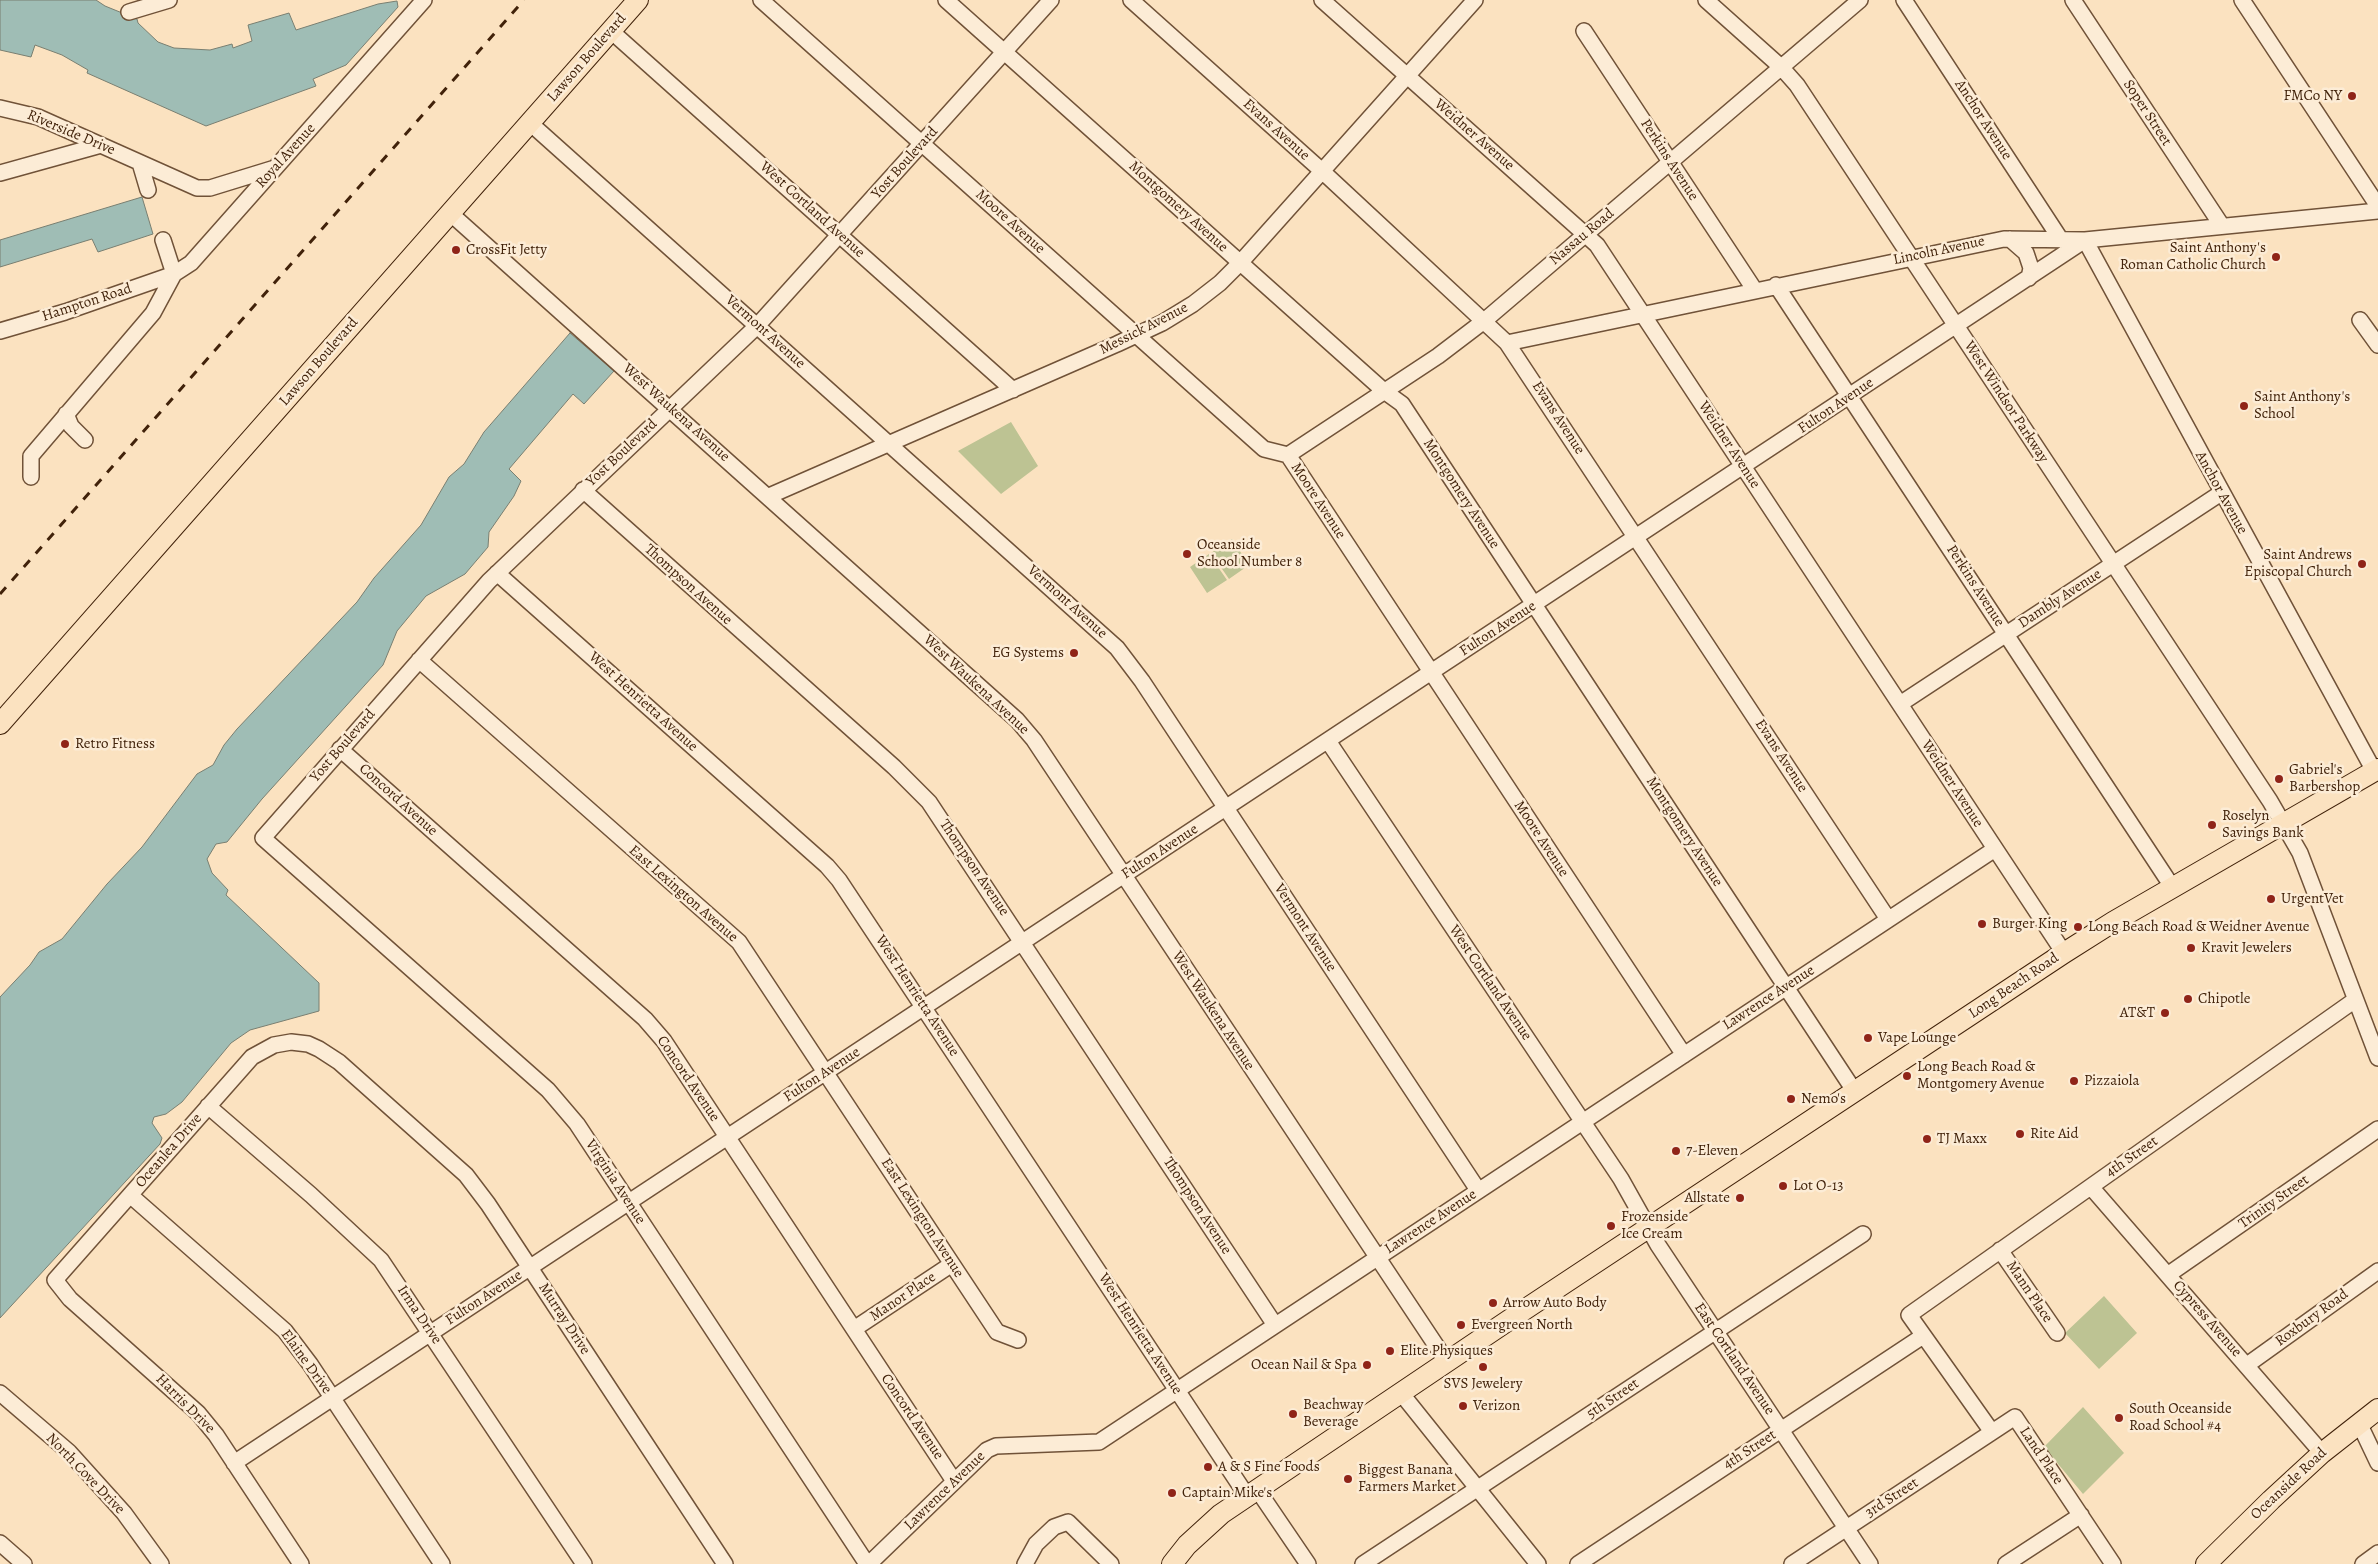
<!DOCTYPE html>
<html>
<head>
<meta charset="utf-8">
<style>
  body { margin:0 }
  canvas { display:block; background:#fbe2c0 }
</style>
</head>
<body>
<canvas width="2378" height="1564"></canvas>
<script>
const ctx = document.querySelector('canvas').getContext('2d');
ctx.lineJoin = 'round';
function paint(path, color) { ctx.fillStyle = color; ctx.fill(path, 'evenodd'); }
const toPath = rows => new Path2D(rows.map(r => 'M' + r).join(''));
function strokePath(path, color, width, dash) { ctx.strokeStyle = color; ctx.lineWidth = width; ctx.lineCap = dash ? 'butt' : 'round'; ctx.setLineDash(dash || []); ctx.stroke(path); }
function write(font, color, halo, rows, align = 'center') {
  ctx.font = font + ' Alegreya,serif'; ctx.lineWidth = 5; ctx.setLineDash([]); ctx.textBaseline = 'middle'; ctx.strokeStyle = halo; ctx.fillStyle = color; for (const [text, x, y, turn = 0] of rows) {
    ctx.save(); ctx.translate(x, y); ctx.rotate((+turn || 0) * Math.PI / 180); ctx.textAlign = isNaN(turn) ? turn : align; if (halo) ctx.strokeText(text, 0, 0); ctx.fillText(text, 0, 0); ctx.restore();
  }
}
const green = toPath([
  [1011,422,1038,466,1001,494,958,451],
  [1232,539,1249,565,1229,579,1211,553],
  [1209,554,1227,580,1207,593,1190,567],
  [2104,1296,2137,1333,2099,1369,2065,1333],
  [2083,1407,2124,1453,2083,1494,2044,1447]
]);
const water = toPath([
  [0,0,96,0,105,6,137,19,138,23,158,42,174,48,210,50,232,44,233,48,252,41,248,25,289,13,296,30,378,4,397,1,398,7,346,65,313,79,316,86,206,126,87,73,88,70,62,55,35,45,31,57,0,50,0,0],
  [142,197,153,234,98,252,92,239,0,267,0,240,142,197],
  [570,333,614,371,584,404,573,394,509,469,521,481,514,496,489,532,488,547,465,574,426,596,397,631,383,665,262,799,227,842,216,844,207,859,212,873,228,890,226,895,319,983,319,1011,250,1030,231,1043,182,1102,166,1114,154,1117,152,1123,162,1138,160,1144,0,1318,0,997,30,965,39,952,62,939,107,884,142,847,197,774,213,765,224,745,237,729,357,602,374,578,421,525,449,477,464,464,484,432,570,333]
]);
const minor = toPath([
  [761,0,1264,449,1288,455,1684,1055],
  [946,0,1384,391,1402,404,1855,1092],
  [1131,0,1322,171,1507,343,1888,919],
  [1322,0,1597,245,2064,953],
  [1706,0,1781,67,1797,85,2270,801,2300,853,2378,1058],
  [1904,0,2061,240],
  [2073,0,2222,226],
  [2242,0,2378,206],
  [129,12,169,0],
  [611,31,1013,390],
  [1584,31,1754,289],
  [0,108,38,117,197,188,210,188,275,168],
  [530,123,1117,648,1142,681,1478,1190],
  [140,163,148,190],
  [0,173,101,145],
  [450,213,1017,720,1034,740,1447,1362],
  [2010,239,2026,253,2031,268,2029,278],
  [1776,285,2173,888],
  [2360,320,2378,345],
  [0,331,65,312,174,274,163,240],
  [1507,343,2004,239,2085,240,2378,211],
  [66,414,71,426,85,440],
  [1288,455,1438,356,1484,321,1860,0],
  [31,477,31,456,153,313,174,274,191,263,424,0],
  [583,490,894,767,929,802,1275,1325],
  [769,496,1117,344,1162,323,1193,304,1220,283,1240,263,1475,0],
  [497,573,827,866,839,880,1247,1496],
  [419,660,739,942,997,1332,1018,1340],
  [1900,704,2221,493],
  [1328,741,1621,1179,1658,1245,1870,1564],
  [340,749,645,1019,664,1041,954,1481],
  [208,1106,311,1195,381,1260,584,1564],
  [2091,1187,2322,1453],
  [130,1195,285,1331,310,1364,442,1564],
  [2000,1250,2057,1333],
  [2169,1274,2378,1129],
  [854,1329,952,1264],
  [2247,1365,2378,1271],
  [0,1393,69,1452,124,1513,161,1564],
  [1401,1393,1538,1564],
  [2359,1423,2378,1463],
  [1992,1432,1909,1315,2355,1000],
  [234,1463,2085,240,2374,771],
  [1257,1489,1308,1564],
  [0,1543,24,1564],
  [301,1564,216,1435,198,1413,70,1299,55,1280,252,1057,274,1045,291,1042,308,1044,319,1049,339,1062,466,1175,488,1204,725,1564],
  [867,1564,577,1124,548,1090,263,838,489,581,757,326,1051,0],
  [869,1564,987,1450,996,1446,1099,1442,1995,849],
  [1025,1564,1036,1544,1054,1527,1068,1522,1111,1564],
  [1363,1564,1863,1234],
  [1578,1564,1923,1336],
  [1792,1564,2015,1417,2113,1564],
  [2006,1564,2081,1515],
  [2363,1564,2378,1553]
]);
const major = toPath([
  [0,724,638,0],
  [1172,1564,1187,1545,1221,1514,1509,1320,2064,953,2113,922,2378,769],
  [2206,1564,2271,1500,2322,1453,2378,1409]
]);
const rail = toPath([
  [0,594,524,0]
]);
const markers = [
  [2352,96,5,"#8f2418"],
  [456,250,5,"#8f2418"],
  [2276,257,5,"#8f2418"],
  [2244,406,5,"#8f2418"],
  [1187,554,5,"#8f2418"],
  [2362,564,5,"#8f2418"],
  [1074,653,5,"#8f2418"],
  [65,744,5,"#8f2418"],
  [2279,779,5,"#8f2418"],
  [2212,825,5,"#8f2418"],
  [2271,899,5,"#8f2418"],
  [1982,924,5,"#8f2418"],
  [2078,927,5,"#8f2418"],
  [2191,948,5,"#8f2418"],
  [2188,999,5,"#8f2418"],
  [2165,1013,5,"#8f2418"],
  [1868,1038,5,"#8f2418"],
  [1907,1076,5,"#8f2418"],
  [2074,1081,5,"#8f2418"],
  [1791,1099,5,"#8f2418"],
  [2020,1134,5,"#8f2418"],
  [1927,1139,5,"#8f2418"],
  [1676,1151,5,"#8f2418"],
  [1783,1186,5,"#8f2418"],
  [1740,1198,5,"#8f2418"],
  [1611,1226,5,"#8f2418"],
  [1493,1303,5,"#8f2418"],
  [1461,1325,5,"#8f2418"],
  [1390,1351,5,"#8f2418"],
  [1367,1365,5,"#8f2418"],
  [1483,1367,5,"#8f2418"],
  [1463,1406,5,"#8f2418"],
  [1293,1414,5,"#8f2418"],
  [2119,1418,5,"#8f2418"],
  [1208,1467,5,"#8f2418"],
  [1348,1479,5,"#8f2418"],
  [1172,1493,5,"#8f2418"]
];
const streetNames = [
  ["Lawson Boulevard",587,58,-49],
  ["Soper Street",2147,113,57],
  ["Anchor Avenue",1983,120,57],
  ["Evans Avenue",1276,130,42],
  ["Riverside Drive",71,133,23],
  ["Weidner Avenue",1474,135,41],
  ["Royal Avenue",286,156,-48],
  ["Perkins Avenue",1669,160,57],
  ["Yost Boulevard",905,163,-48],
  ["Montgomery Avenue",1178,207,42],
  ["West Cortland Avenue",812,210,42],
  ["Moore Avenue",1010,222,42],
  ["Nassau Road",1582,237,-40],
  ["Lincoln Avenue",1939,251,-12],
  ["Hampton Road",87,303,-18],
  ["Messick Avenue",1144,329,-27],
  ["Vermont Avenue",765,332,42],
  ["Lawson Boulevard",319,362,-49],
  ["West Windsor Parkway",2006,402,57],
  ["Fulton Avenue",1836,406,-34],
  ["West Waukena Avenue",676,413,42],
  ["Evans Avenue",1558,418,57],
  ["Weidner Avenue",1729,445,57],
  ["Yost Boulevard",622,453,-43],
  ["Anchor Avenue",2221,493,61],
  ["Montgomery Avenue",1461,494,57],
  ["Moore Avenue",1318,501,57],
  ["Thompson Avenue",688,585,42],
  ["Perkins Avenue",1975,586,57],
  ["Dambly Avenue",2060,599,-33],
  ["Vermont Avenue",1067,602,42],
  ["Fulton Avenue",1498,629,-33],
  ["West Waukena Avenue",976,685,43],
  ["West Henrietta Avenue",643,702,42],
  ["Yost Boulevard",343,746,-49],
  ["Evans Avenue",1781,756,57],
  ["Weidner Avenue",1952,784,57],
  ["Concord Avenue",398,800,42],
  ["Montgomery Avenue",1684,832,57],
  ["Moore Avenue",1541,839,57],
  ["Fulton Avenue",1160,852,-33],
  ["Thompson Avenue",974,868,56],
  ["East Lexington Avenue",683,894,41],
  ["Vermont Avenue",1305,928,57],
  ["West Cortland Avenue",1490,983,56],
  ["Long Beach Road",2014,986,-34],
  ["West Henrietta Avenue",917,996,57],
  ["Lawrence Avenue",1769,998,-33],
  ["West Waukena Avenue",1213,1011,57],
  ["Fulton Avenue",822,1075,-33],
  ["Concord Avenue",688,1079,56],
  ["Oceanlea Drive",169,1151,-49],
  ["4th Street",2132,1157,-35],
  ["Virginia Avenue",615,1182,57],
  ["Trinity Street",2274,1202,-35],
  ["Thompson Avenue",1197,1206,57],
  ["East Lexington Avenue",922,1218,57],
  ["Lawrence Avenue",1431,1222,-33],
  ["Mann Place",2029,1292,56],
  ["Manor Place",903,1297,-34],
  ["Fulton Avenue",484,1298,-33],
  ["Irma Drive",419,1315,56],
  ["Roxbury Road",2312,1318,-36],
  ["Murray Drive",564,1319,57],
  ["Cypress Avenue",2207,1319,49],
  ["West Henrietta Avenue",1140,1334,57],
  ["East Cortland Avenue",1734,1359,56],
  ["Elaine Drive",306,1362,54],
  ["5th Street",1613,1399,-34],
  ["Harris Drive",185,1404,45],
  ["Concord Avenue",912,1417,56],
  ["4th Street",1750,1450,-33],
  ["Land Place",2041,1456,56],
  ["North Cove Drive",85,1474,46],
  ["Oceanside Road",2289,1484,-43],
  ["Lawrence Avenue",945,1491,-44],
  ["3rd Street",1892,1498,-33]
];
const poiNames = [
  ["FMCo NY",2342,96,"right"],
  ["Saint Anthony's",2266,248,"right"],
  ["Roman Catholic Church",2266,265,"right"],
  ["CrossFit Jetty",466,250],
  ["Saint Anthony's",2254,397],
  ["School",2254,414],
  ["Oceanside",1197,545],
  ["School Number 8",1197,562],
  ["Saint Andrews",2352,555,"right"],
  ["Episcopal Church",2352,572,"right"],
  ["EG Systems",1064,653,"right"],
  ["Retro Fitness",75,744],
  ["Gabriel's",2289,770],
  ["Barbershop",2289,787],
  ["Roselyn",2222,816],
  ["Savings Bank",2222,833],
  ["UrgentVet",2281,899],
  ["Burger King",1992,924],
  ["Long Beach Road & Weidner Avenue",2088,927],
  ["Kravit Jewelers",2201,948],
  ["Chipotle",2198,999],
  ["AT&T",2155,1013,"right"],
  ["Vape Lounge",1878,1038],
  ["Long Beach Road &",1917,1067],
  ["Montgomery Avenue",1917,1084],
  ["Pizzaiola",2084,1081],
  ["Nemo's",1801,1099],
  ["Rite Aid",2030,1134],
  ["TJ Maxx",1937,1139],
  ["7-Eleven",1686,1151],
  ["Lot O-13",1793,1186],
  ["Allstate",1730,1198,"right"],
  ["Frozenside",1621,1217],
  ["Ice Cream",1621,1234],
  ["Arrow Auto Body",1503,1303],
  ["Evergreen North",1471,1325],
  ["Elite Physiques",1400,1351],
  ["Ocean Nail & Spa",1357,1365,"right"],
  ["SVS Jewelery",1483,1384,"center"],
  ["Beachway",1303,1405],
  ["Beverage",1303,1422],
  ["Verizon",1473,1406],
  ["South Oceanside",2129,1409],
  ["Road School #4",2129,1426],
  ["A & S Fine Foods",1218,1467],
  ["Biggest Banana",1358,1470],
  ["Farmers Market",1358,1487],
  ["Captain Mike's",1182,1493]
];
paint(green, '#bdc393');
paint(water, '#9fbdb5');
strokePath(water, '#797f71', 1);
strokePath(minor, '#705238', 18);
strokePath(major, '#41220a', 22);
strokePath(minor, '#fcecd6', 15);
strokePath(major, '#fbe2c0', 20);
strokePath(rail, '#41220a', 3, [9, 9]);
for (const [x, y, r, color] of markers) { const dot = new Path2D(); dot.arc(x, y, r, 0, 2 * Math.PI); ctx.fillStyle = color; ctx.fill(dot); strokePath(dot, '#fcecd6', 2); }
write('15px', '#41220a', '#fcecd6', streetNames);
write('15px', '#41220a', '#fcecd6', poiNames, 'left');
</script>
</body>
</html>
